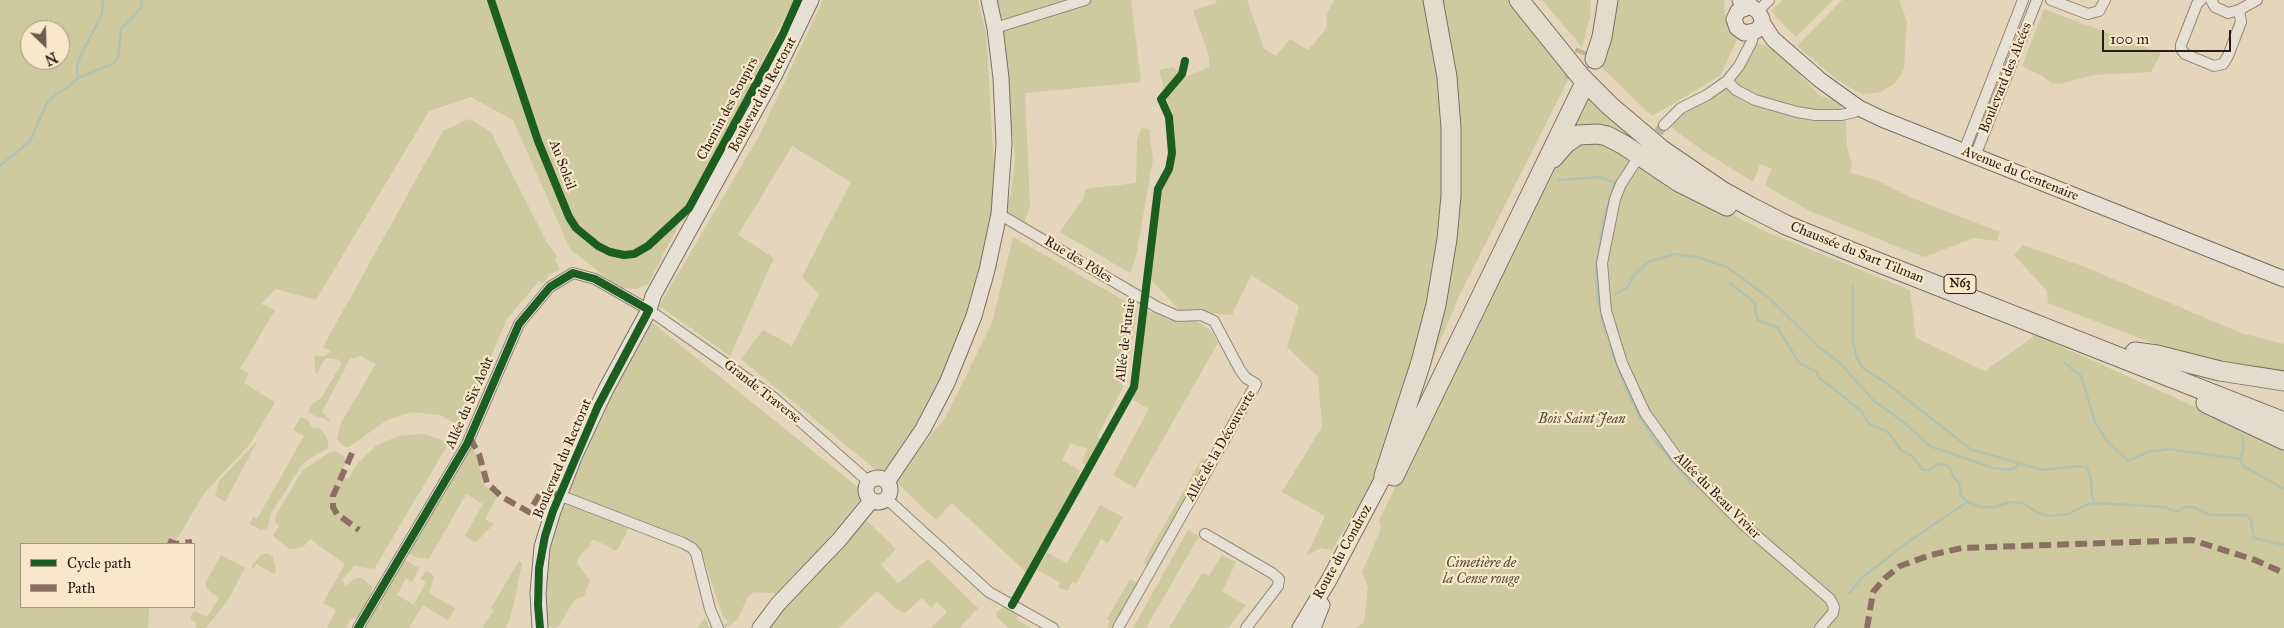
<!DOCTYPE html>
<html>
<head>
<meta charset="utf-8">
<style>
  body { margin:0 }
  #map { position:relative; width:2284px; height:628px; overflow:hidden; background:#e4d5bb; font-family:"IM FELL Great Primer",serif }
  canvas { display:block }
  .legend { position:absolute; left:20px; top:543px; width:175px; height:65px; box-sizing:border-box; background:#f8e7c8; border:1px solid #a59681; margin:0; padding:6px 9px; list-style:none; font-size:15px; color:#281d16 }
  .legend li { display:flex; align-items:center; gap:10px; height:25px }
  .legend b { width:25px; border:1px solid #a59681 }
  .north { position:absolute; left:20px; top:20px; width:50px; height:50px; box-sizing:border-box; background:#f8e7c8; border:1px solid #a59681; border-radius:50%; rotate:156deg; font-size:14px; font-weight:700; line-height:20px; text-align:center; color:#281d16 }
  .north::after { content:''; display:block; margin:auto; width:18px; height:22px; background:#6a5d50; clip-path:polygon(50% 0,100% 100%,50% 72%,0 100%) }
  .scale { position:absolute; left:2102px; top:30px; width:129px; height:22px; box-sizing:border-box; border:2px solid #281d16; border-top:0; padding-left:6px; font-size:15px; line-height:18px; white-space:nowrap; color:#281d16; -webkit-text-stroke:4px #f8e7c8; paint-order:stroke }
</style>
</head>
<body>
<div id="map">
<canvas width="2284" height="628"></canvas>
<ul class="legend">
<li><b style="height:6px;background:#1b5e20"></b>Cycle path</li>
<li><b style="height:6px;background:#8d6e63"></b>Path</li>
</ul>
<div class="north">N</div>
<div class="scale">100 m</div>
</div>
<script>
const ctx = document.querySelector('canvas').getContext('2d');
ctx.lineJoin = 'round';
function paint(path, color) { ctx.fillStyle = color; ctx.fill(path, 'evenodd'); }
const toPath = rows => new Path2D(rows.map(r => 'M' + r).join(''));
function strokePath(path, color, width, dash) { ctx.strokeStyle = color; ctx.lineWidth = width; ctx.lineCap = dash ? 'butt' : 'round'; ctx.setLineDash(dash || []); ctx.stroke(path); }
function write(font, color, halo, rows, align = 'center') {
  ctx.font = font + ' "IM FELL Great Primer",serif'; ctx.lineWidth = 4.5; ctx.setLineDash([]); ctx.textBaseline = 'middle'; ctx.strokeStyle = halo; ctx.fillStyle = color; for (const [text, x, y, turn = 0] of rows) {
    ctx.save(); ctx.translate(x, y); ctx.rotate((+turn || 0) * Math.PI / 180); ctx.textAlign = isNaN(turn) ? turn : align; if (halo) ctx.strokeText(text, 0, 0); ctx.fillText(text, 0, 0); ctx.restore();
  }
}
const green = toPath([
  [0,0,794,0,648,284,636,289,619,288,570,249,513,120,471,97,429,111,316,300,276,289,261,304,275,310,240,369,249,373,244,383,275,402,250,444,205,492,174,544,21,544,21,607,149,607,148,628,0,628],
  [30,30,60,30,60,60,30,60],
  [823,0,978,0,986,32,997,214,972,317,926,418,881,474,741,359,763,330,792,346,819,294,802,277,851,182,792,146,738,235,774,258,730,356,659,306,759,136],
  [995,0,1131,0,1141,82,1025,93,1030,207,1024,223,1004,214,1011,193,1015,157,1003,42],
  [1216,0,1247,0,1264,49,1276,56,1290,39,1308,50,1326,29,1327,14,1334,0,1424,0,1432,36,1441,120,1443,186,1438,253,1430,308,1381,469,1332,550,1321,548,1307,555,1325,516,1282,492,1322,427,1318,377,1287,347,1299,306,1251,275,1232,315,1179,310,1150,278,1151,253,1163,183,1174,164,1174,125,1159,70,1174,67,1183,78,1209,67,1209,56,1193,10,1217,3],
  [1441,0,1511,0,1570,76,1460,294,1425,377,1454,253],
  [1542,0,1591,0,1590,17,1582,47],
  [1613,0,1724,0,1725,18,1737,40,1720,76,1652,116,1598,64],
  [1782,0,1833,0,1796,37,1771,11],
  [1842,0,1899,0,1907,21,1904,69,1895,83,1880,92,1864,94,1852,89,1835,78,1797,46],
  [2044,9,2161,53,2151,72,2094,75,2060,84,2051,83,2042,76,2022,66],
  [1752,42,1776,49,1820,96,1838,101,1843,109,1832,118,1846,119,1847,147,1852,164,1850,173,1876,180,1912,198,2000,232,1997,241,1973,238,1925,257,1908,251,1810,211,1787,198,1765,185,1772,169,1760,164,1753,182,1702,150,1669,126,1675,118,1693,105,1720,93,1732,81],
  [1584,92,1680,171,1625,140,1565,139],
  [469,119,491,132,546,241,557,256,555,260,560,269,548,276,544,283,539,281,507,319,461,426,439,415,412,412,387,420,349,447,345,447,337,439,341,423,376,364,360,356,350,359,322,412,330,421,328,422,325,418,315,416,308,412,312,404,321,398,342,363,337,359,327,358,323,361,316,376,314,356,325,356,331,351,323,347,443,131],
  [1142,128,1149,129,1153,159,1136,257,1130,273,1060,232,1084,197,1085,189,1136,183,1137,139],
  [1603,140,1683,190,1769,233,1910,290,1916,338,1985,371,2036,335,2284,447,2284,628,1357,628,1364,622,1368,587,1362,572,1381,529,1379,520,1559,156,1569,145],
  [1013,237,1137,308,1126,382,1097,437,1103,441,1089,467,1082,463,1087,449,1071,443,1062,460,1079,470,1081,467,1074,487,1027,573,952,503,936,520,894,480,945,418,992,323],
  [2023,245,2085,267,2241,333,2284,344,2284,370,2238,366,2160,346,2048,303,2047,291,2014,255],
  [1155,307,1177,323,1195,320,1210,330,1218,343,1135,488,1113,475,1149,409,1133,400,1138,377,1147,311,1151,313],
  [649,320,865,493,784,594,754,592,748,597,737,620,725,628,697,628,705,618,709,627,729,623,722,614,704,560,692,548,632,521,617,551,593,539,588,548,580,555,577,563,590,581,584,596,574,600,559,626,555,628,550,627,545,621,545,574,559,495],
  [301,417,308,420,312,428,318,428,324,433,328,441,328,448,303,463,270,515,268,528,261,530,250,524,253,517,257,519,304,436,293,430],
  [424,434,444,441,447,446,444,451,374,569,354,566,342,580,346,586,354,579,359,578,363,579,372,587,371,595,357,618,351,619,346,628,327,628,336,610,323,603,345,564,310,539,303,547,289,549,273,536,279,526,275,522,276,515,303,470,329,453,334,451,343,455,346,462,339,475,348,479,358,463,376,446,398,436],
  [258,440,225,502,215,496,219,481],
  [471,448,477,456,484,484,497,497,485,519,494,524,476,542,465,536,483,504,466,494,429,559,416,557,408,553],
  [1202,458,1209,462,1150,566,1143,563],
  [1100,505,1123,517,1108,543,1101,539,1076,584,1072,582,1067,591,1058,587,1060,582,1037,570,1047,553,1067,563],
  [866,520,896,549,881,565,898,583,928,559,978,608,960,627,961,628,931,628,947,612,937,602,931,608,922,598,905,613,896,609,877,591,839,628,766,628],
  [1188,530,1199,536,1146,628,1133,628],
  [267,553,273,557,276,570,274,574,256,564,254,568,251,567,261,555],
  [221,555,245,568,228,600,206,628,196,628,196,623,190,619,194,611,207,617,219,598,208,590,205,584],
  [1222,555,1236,562,1222,592,1246,605,1228,628,1169,628,1202,573,1209,576],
  [405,560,419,568,412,582,406,578,397,595,414,605,426,582,420,579,426,571,432,574,434,578,429,593,455,608,448,620,423,605,409,628,363,628],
  [519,561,522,563,513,608,506,628,482,628,494,610,491,608],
  [1130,579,1139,584,1114,628,1107,628,1110,621,1107,619],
  [1005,606,1019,614,1016,619,1031,628,1008,628,997,617,996,613]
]);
const stream = toPath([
  [78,77,77,67,79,59,102,14,103,0],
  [0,166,30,141,47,103,56,94,67,88,78,78,112,64,118,58,121,29,142,7,141,0],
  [1559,180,1600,177,1615,183,1603,220,1596,273,1598,301,1605,333],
  [1730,283,1755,303,1756,315,1758,320,1778,328,1799,363,1817,372,1819,378,1833,388,1861,411,1869,424,1888,432,1901,450,1912,456,1923,470,1930,470,1938,464,1946,465,1951,469,1953,476,1959,483,1961,495,1967,502,1980,507,1995,507,2010,502,2023,503,2038,513,2049,516,2068,514,2088,504,2095,503,2165,507,2176,512,2185,507,2193,507,2210,515,2246,515,2251,520,2254,538,2284,545],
  [1853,286,1853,341,1856,356,1863,368,1889,385,1970,449,2043,470,2080,466,2087,468,2091,480,2092,497,2095,503],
  [1615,294,1627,288,1634,275,1648,262,1675,254,1697,257,1727,267,1769,298,1819,347,1840,363,1874,401,1901,420,1930,446,1993,468,2008,470,2016,467,2019,463],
  [1609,345,1625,387,1639,416,1654,440,1693,486],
  [2064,362,2081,376,2095,422,2106,440,2128,461,2148,452,2168,449,2240,459],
  [2242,435,2244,449,2240,459,2243,466,2284,489],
  [1849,593,1863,577,1908,542,1967,502]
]);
const streetTunnel = toPath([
  [1649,144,1664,125]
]);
const highwayTunnel = toPath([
  [1573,81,1585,51]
]);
const street = toPath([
  [2051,0,2088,14,2099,11,2105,0],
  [2201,0,2197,4,2181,45,2181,49,2185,54,2214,66,2223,64,2228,56,2241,22,2239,10],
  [2211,0,2215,7,2228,13,2239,10,2257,0],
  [1758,11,1769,0],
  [995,28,1085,0],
  [1727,81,1736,90,1755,100,1797,112,1815,115,1841,115,1855,112,1859,108],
  [1664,125,1681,108,1707,95,1727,81,1739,66,1752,41,1753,33],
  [1964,151,2023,0],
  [1975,156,2037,0],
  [1636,161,1621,184,1615,199,1602,263,1606,311,1622,363,1645,413,1678,459,1743,524,1830,599,1834,607,1833,613,1820,628],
  [999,214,1157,307,1177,316,1201,315,1214,321,1240,370,1246,378,1256,384,1118,628],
  [559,495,683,543,692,548,696,553,710,609,718,628],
  [887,499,989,592,1053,628],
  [1205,534,1272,573,1279,579,1278,586,1246,628],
  [358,628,467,444,519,324,550,287,573,273,595,279,649,310,729,366,773,397,869,482]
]);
const secondary = toPath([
  [1740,0,1758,11,1762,19,1761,25,1756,31,1744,33,1737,28,1734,19,1738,11,1751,6],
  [1762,22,1773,39,1820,80,1859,108,1882,119,2284,279],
  '866 490a12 12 0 1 1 24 0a12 12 0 1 1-24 0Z',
  [887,482,923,429,947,383,974,316,987,270,999,214,1004,143,1001,78,995,28,989,0],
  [540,628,538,593,542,547,553,511,574,457,605,391,649,310,653,296,774,76,811,0],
  [760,628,778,604,839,540,871,501],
  [1300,628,1329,580,1384,476],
  [1313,628,1322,605]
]);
const highway = toPath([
  [1519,0,1581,77,1610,106,1662,150,1722,191,1749,206,1786,225,1852,252,2284,422],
  [1595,59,1602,37,1608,0],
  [1553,158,1566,143,1578,135,1598,134,1607,136,1624,145,1679,182,1727,206],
  [2135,352,2157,355,2220,371,2284,381],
  [2206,403,2284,440],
  [1384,476,1421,362,1436,305,1447,239,1451,196,1451,128,1447,77,1433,0],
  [1394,476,1582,89]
]);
const quiet = toPath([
  [470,438,479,454,487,483,502,497,529,512,540,494,550,492,559,495],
  [352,453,333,496,333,507,337,514,359,530],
  [168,541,176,544,192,542],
  [1867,628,1873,592,1885,578,1900,566,1931,555,1962,548,2192,540,2255,560,2284,573]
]);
const cycleway = toPath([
  [491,0,538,141,569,217,576,228,598,246,610,252,624,255,634,254,648,246,689,208,783,34,798,0],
  [1012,605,1134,387,1158,189,1169,169,1172,153,1169,117,1161,99,1182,74,1185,61],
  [358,628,467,444,519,324,550,287,573,273,595,279,649,310,598,406,553,511,545,536,539,568,538,605,540,628]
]);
const shields = [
  [1960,284,32]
];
const shieldNames = [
  ["N63",1960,284]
];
const streetNames = [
  ["Boulevard des Alcées",2006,78,-68],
  ["Boulevard du Rectorat",763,95,-62],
  ["Chemin des Soupirs",728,109,-62],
  ["Au Soleil",562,165,69],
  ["Avenue du Centenaire",2020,174,22],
  ["Chaussée du Sart Tilman",1857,253,22],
  ["Rue des Pôles",1078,260,31],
  ["Allée de Futaie",1126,340,-83],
  ["Grande Traverse",762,392,38],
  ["Allée du Six Août",470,403,-66],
  ["Allée de la Découverte",1221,446,-60],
  ["Boulevard du Rectorat",563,459,-67],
  ["Allée du Beau Vivier",1717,496,45],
  ["Route du Condroz",1343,552,-61]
];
const parkNames = [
  ["Bois Saint Jean",1582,420],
  ["Cimetière de",1481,564],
  ["la Cense rouge",1481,580]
];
paint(green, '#cec99f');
strokePath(stream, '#b2c3ae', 2.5);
strokePath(streetTunnel, '#beb09a', 10, [10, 5]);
strokePath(highwayTunnel, '#beb09a', 19, [19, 9]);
strokePath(street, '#93897a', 12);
strokePath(secondary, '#797064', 17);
strokePath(highway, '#797064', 21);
strokePath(street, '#e7e0d4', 10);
strokePath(secondary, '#e7e0d4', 15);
strokePath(highway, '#e4dbcc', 19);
strokePath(quiet, '#8d6e63', 6, [12, 6]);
strokePath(cycleway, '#1b5e20', 8);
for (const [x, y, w] of shields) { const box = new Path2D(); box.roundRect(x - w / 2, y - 9.5, w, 19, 4); ctx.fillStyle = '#f8e7c8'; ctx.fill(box); strokePath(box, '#281d16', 1); }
write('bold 12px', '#281d16', null, shieldNames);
write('14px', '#281d16', '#f8e7c8', streetNames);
write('italic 14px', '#544e38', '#f8e7c8', parkNames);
</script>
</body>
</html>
